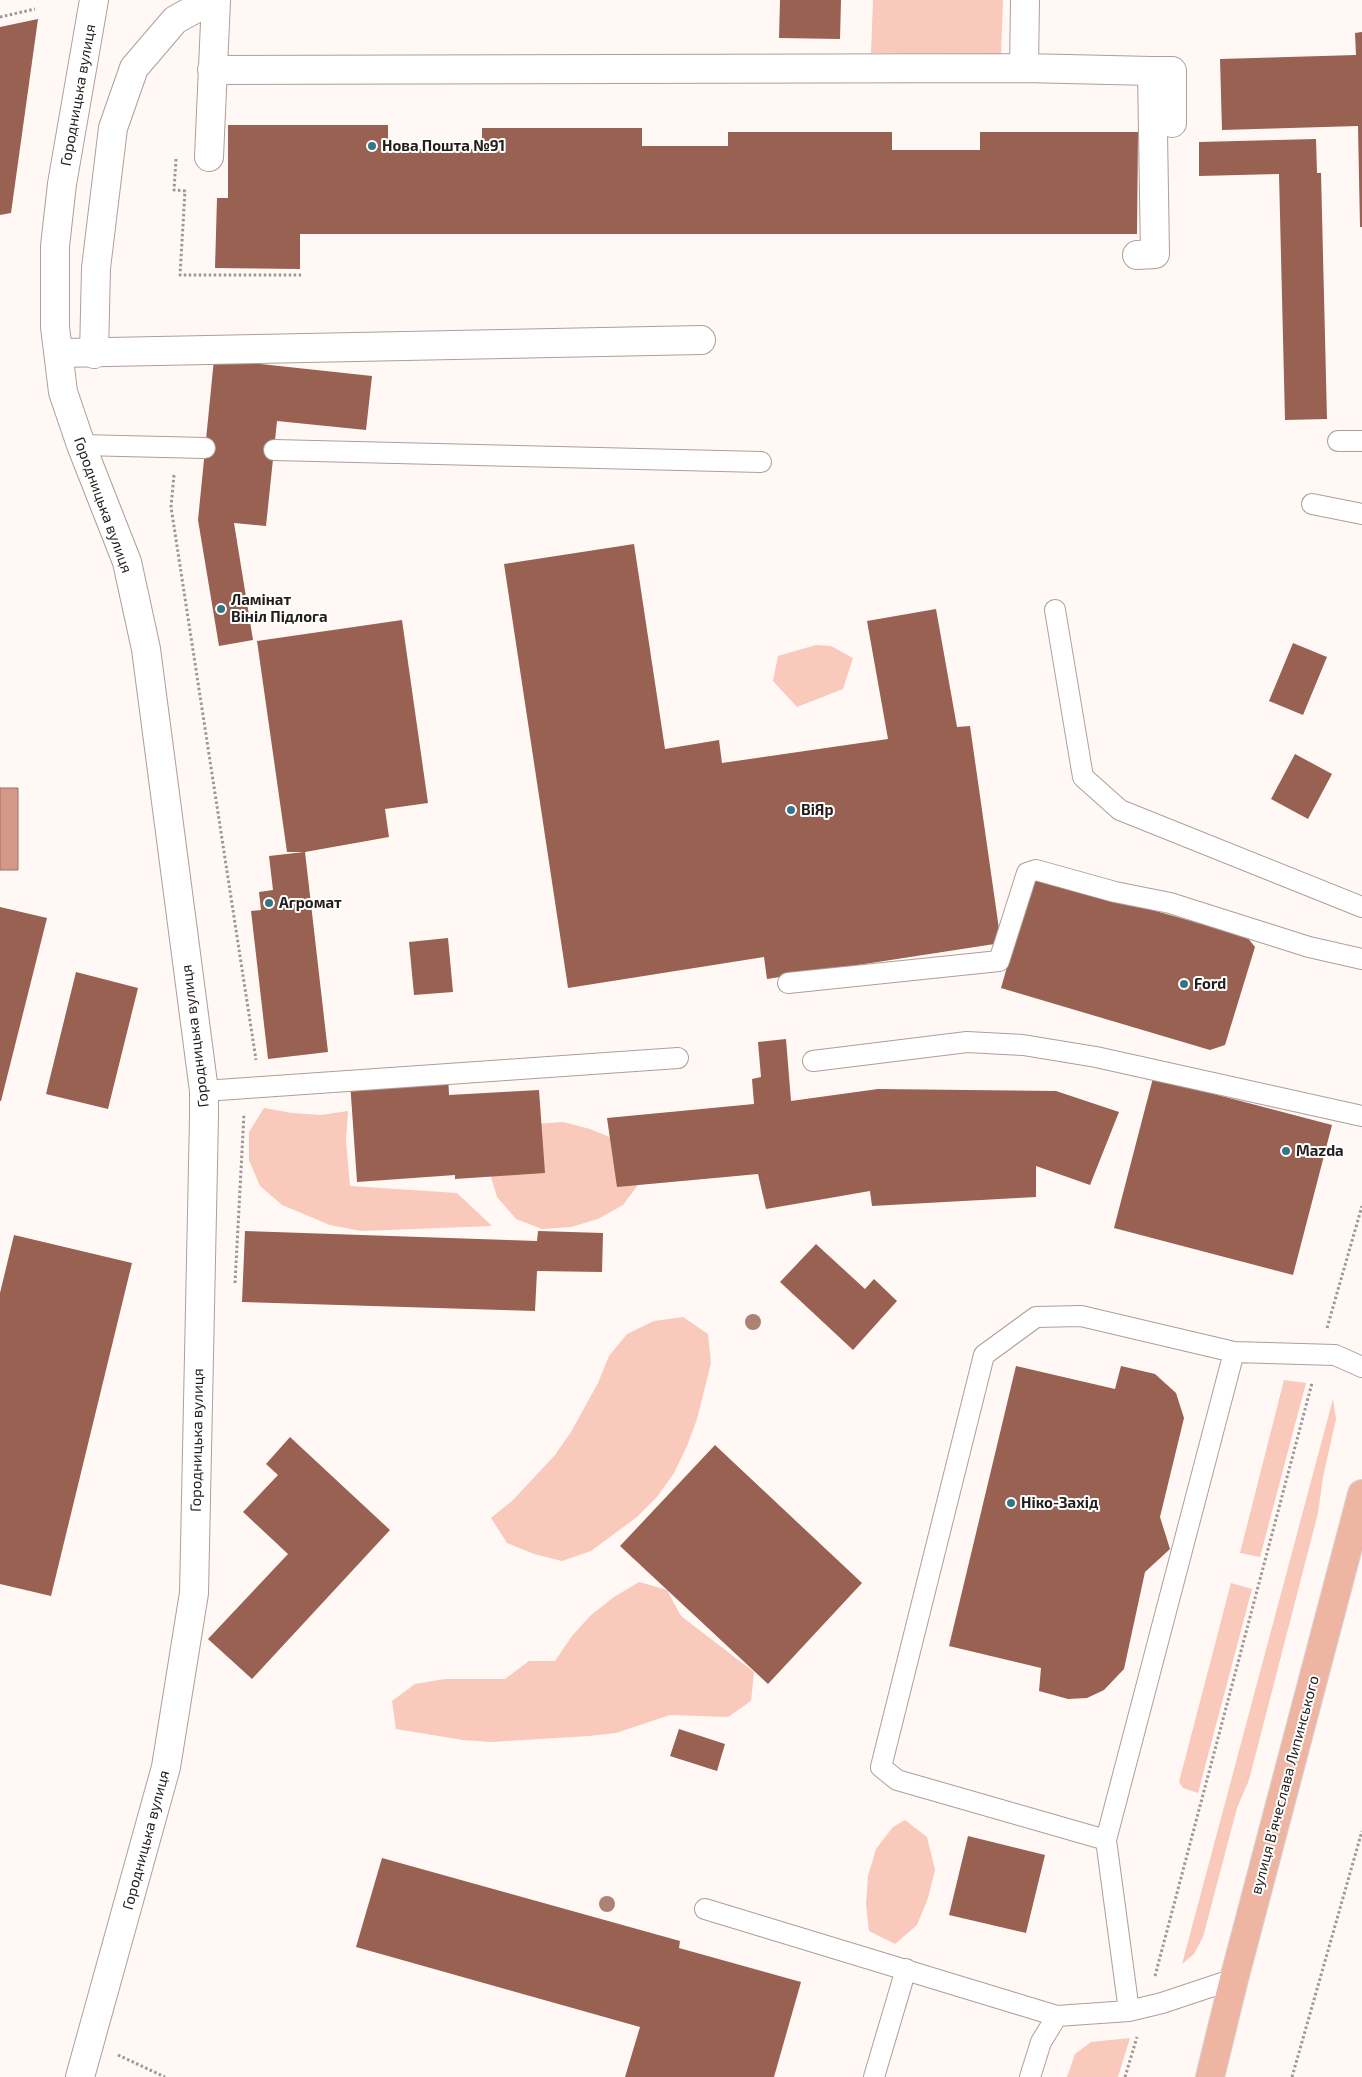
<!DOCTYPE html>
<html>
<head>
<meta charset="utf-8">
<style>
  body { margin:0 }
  canvas { display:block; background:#fff8f5 }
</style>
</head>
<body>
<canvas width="1362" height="2077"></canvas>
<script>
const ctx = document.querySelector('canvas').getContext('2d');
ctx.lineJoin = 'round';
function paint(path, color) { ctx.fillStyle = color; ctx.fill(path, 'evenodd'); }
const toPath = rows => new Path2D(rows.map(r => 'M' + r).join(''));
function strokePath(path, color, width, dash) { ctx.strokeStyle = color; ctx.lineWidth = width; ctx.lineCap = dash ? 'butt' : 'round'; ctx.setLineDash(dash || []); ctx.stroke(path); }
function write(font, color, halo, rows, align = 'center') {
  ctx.font = font + ' "Exo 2",sans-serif'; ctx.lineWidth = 4; ctx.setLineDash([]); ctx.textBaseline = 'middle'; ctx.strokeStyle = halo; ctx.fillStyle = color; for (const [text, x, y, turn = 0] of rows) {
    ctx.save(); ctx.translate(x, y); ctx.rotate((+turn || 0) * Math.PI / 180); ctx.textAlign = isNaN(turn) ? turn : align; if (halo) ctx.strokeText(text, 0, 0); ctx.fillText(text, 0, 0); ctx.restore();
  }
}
const green = toPath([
  [873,0,1003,0,1001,54,871,53],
  [816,645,831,646,853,658,843,689,797,707,773,681,778,656],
  [264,1108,292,1113,321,1115,348,1111,346,1140,350,1186,457,1193,492,1226,361,1231,330,1225,282,1205,260,1186,249,1160,249,1132],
  [563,1122,590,1129,617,1140,640,1182,623,1205,598,1219,571,1227,542,1229,516,1219,497,1197,489,1170,534,1124],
  [683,1317,708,1334,711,1363,697,1419,687,1446,674,1473,657,1497,637,1517,591,1551,562,1561,534,1554,507,1543,491,1518,513,1500,555,1455,571,1432,598,1383,609,1356,627,1334,654,1321],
  [1284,1380,1306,1383,1260,1557,1240,1553],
  [1333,1399,1336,1419,1323,1477,1318,1513,1249,1780,1237,1808,1203,1937,1194,1954,1182,1964],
  [639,1582,667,1590,681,1616,754,1672,751,1701,728,1717,670,1715,616,1733,589,1736,491,1742,463,1740,396,1729,392,1701,415,1684,445,1679,505,1679,529,1661,555,1661,572,1636,591,1615,614,1597],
  [1231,1583,1252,1589,1198,1793,1183,1788,1179,1782],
  [905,1820,927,1837,935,1870,928,1898,917,1925,895,1944,869,1931,866,1904,868,1876,876,1849,893,1827],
  [1130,2038,1118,2077,1067,2077,1075,2054,1091,2042]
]);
const water = toPath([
  [0,788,18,788,18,870,0,870,0,788]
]);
const building = toPath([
  [780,0,841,0,840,39,779,38],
  [38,19,11,213,0,215,0,27],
  [1362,32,1362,227,1360,227,1358,126,1222,130,1220,59,1356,55,1355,33],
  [228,125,388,125,388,149,482,149,482,128,642,128,642,146,728,146,728,132,892,132,892,150,980,150,980,132,1138,132,1137,234,300,234,300,269,215,268,217,198,228,198],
  [1316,139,1317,173,1321,173,1327,419,1285,420,1279,174,1199,176,1199,142],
  [214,359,372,376,366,430,277,421,266,526,234,523,253,640,219,646,198,520],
  [634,544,665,749,719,740,722,763,888,739,867,621,936,609,957,727,970,726,1001,943,767,979,764,957,568,988,504,564],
  [402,620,428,803,385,809,389,837,305,852,328,1052,268,1059,251,911,261,910,259,892,273,890,269,856,304,852,287,852,257,641],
  [1293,643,1327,657,1303,715,1269,701],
  [1295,754,1332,774,1308,819,1271,799],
  [1033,876,1247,937,1255,947,1225,1045,1210,1050,1001,988],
  [0,907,47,918,1,1101,0,1101],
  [448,938,453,992,414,995,409,942],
  [76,972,138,988,108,1109,46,1094],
  [786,1039,791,1101,878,1089,1056,1091,1119,1112,1090,1185,1036,1166,1036,1197,872,1206,870,1191,766,1209,758,1174,617,1187,607,1118,754,1104,752,1079,761,1077,758,1042],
  [448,1075,449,1095,539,1090,545,1173,455,1179,455,1175,357,1182,350,1082],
  [1153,1078,1332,1125,1293,1275,1114,1228],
  [245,1231,537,1241,538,1231,603,1233,602,1272,537,1271,535,1311,242,1302],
  [14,1235,132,1263,51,1596,0,1584,0,1293],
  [816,1244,865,1289,874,1279,897,1301,853,1350,780,1282],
  [1016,1366,1115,1389,1121,1366,1155,1374,1176,1393,1184,1418,1160,1517,1170,1549,1145,1572,1124,1669,1104,1690,1087,1698,1068,1699,1039,1691,1041,1668,949,1646],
  [290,1437,390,1530,252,1679,208,1639,288,1554,243,1512,278,1475,266,1464],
  [715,1445,862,1583,768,1684,620,1546],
  [679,1729,725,1744,717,1771,670,1756],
  [968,1836,1045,1855,1026,1933,949,1915],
  [382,1858,680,1941,679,1948,801,1982,774,2077,625,2077,640,2027,356,1947]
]);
const path = toPath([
  [0,17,35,9],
  [176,159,174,190,185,191,180,275,301,275],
  [174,475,171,507,256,1060],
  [235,1283,244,1114],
  [1327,1328,1362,1206],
  [1155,1976,1312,1383],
  [118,2055,165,2077],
  [1125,2077,1137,2037],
  [1292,2077,1362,1831]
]);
const service = toPath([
  [1338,441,1362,441],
  [81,445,205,448],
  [274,450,761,462],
  [1312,504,1362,514],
  [1055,610,1083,777,1120,810,1362,907],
  [788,983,999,961,1027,873,1036,870,1115,892,1170,903,1309,947,1362,959],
  [813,1061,967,1042,1023,1045,1096,1057,1362,1116],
  [204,1091,678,1058],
  [1106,1840,897,1780,881,1767,984,1355,1036,1317,1081,1316,1234,1352,1335,1355,1362,1367],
  [705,1909,1057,2016],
  [1129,2011,1106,1840,1234,1352],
  [874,2077,906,1969],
  [1030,2077,1041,2042,1057,2016,1129,2011,1162,2003,1234,1979]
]);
const minor = toPath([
  [1025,0,1024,68,1152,71,1155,254,1137,255],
  [212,70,1024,68],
  [1152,71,1172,71,1172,123],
  [209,157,216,0],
  [59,353,701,340],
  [94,354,96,268,113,128,134,68,175,20,211,0]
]);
const tertiary = toPath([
  [80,2077,166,1767,194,1593,204,1117,204,1091,146,649,127,562,81,445,63,392,55,327,55,246,62,184,94,0]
]);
const primary = toPath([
  [1210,2077,1234,1979,1362,1494]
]);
const trees = [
  [753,1322],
  [607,1904]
];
const markers = [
  [372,146,5,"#337687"],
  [221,609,5,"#337687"],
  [791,810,5,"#337687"],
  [269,903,5,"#337687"],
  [1184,984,5,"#337687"],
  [1286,1151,5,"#337687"],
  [1011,1503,5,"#337687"]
];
const streetNames = [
  ["Городницька вулиця",78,95,-80],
  ["Городницька вулиця",103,505,70],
  ["Городницька вулиця",195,1036,-97],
  ["Городницька вулиця",197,1440,-89],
  ["вулиця Вʼячеслава Липинського",1285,1785,-75],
  ["Городницька вулиця",146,1840,-75]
];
const poiNames = [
  ["Нова Пошта №91",382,146],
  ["Ламінат",231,600],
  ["Вініл Підлога",231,617],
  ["ВіЯр",801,810],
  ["Агромат",279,903],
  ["Ford",1194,984],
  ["Mazda",1296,1151],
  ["Ніко-Захід",1021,1503]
];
paint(green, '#f9c9bb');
paint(water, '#d39887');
strokePath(water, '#9e7367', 1);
paint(building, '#986151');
strokePath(service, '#af9e99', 22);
strokePath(minor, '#af9e99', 30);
strokePath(tertiary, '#af9e99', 30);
strokePath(primary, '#d7d6d6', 30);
strokePath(path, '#9e9895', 3, [2.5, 2.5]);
strokePath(service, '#fff', 20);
strokePath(minor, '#fff', 28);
strokePath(tertiary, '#fff', 28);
strokePath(primary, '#efb5a3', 28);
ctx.fillStyle = '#ac8275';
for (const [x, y] of trees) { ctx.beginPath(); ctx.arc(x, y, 8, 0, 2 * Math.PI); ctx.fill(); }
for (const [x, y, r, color] of markers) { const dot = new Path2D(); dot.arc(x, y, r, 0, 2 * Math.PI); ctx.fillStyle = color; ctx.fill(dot); strokePath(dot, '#fff', 2); }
write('15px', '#231d1b', '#fff', streetNames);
write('bold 15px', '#231d1b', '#fff', poiNames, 'left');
</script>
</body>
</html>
